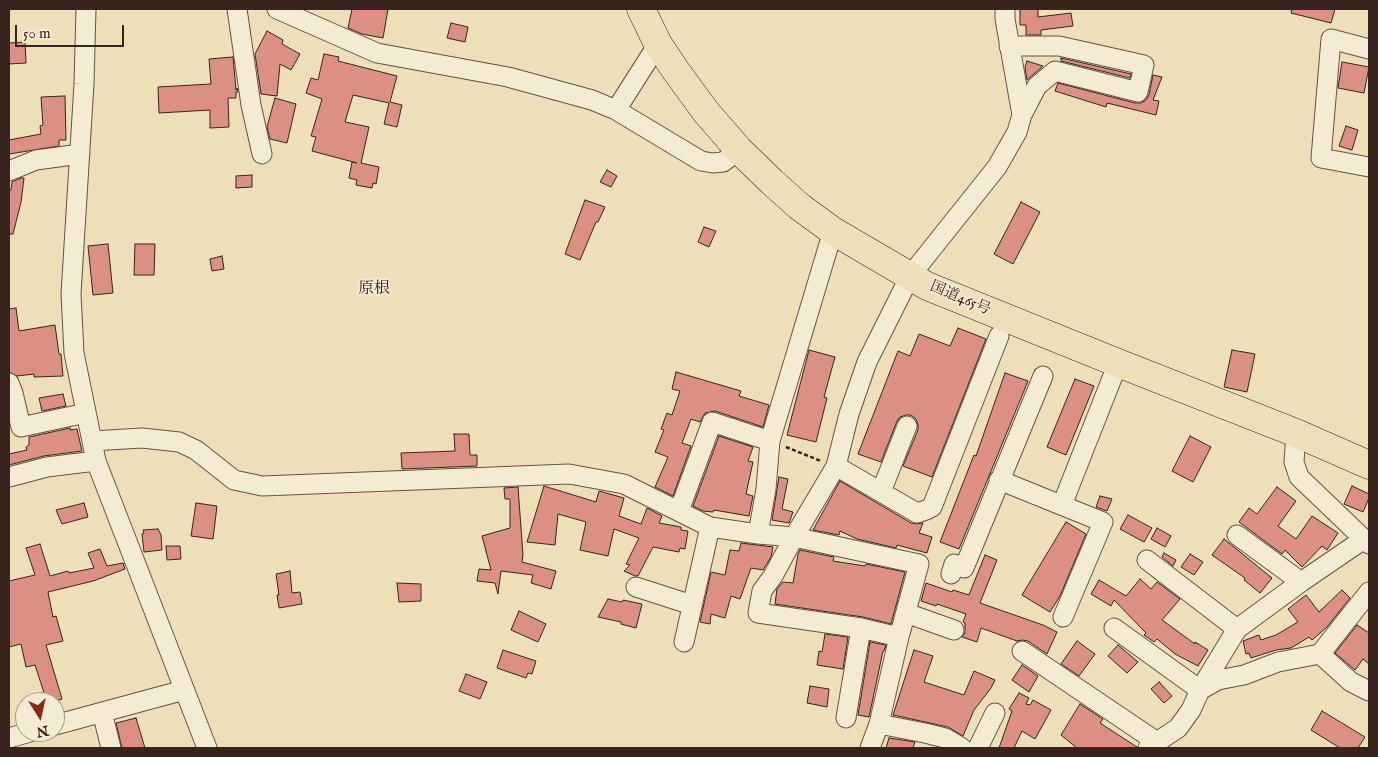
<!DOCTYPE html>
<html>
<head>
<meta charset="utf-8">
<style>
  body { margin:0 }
  #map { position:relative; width:1378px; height:757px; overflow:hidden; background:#ede0b9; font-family:"IM FELL English",serif }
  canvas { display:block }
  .frame { position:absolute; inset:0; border:10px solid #36241d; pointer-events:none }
  .north { position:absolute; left:15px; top:692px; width:50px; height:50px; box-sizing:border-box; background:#f3ebd2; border:1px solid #a79b8a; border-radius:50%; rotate:170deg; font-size:14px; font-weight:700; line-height:20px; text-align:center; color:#36241d }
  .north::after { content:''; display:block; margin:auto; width:18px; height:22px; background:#8f2418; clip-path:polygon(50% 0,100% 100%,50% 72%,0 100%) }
  .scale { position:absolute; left:15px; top:25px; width:109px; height:22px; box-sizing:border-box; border:2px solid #36241d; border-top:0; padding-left:6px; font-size:15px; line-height:18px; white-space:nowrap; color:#36241d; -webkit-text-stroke:4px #f3ebd2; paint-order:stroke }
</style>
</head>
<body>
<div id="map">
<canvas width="1378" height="757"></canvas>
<div class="frame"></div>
<div class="north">N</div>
<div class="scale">50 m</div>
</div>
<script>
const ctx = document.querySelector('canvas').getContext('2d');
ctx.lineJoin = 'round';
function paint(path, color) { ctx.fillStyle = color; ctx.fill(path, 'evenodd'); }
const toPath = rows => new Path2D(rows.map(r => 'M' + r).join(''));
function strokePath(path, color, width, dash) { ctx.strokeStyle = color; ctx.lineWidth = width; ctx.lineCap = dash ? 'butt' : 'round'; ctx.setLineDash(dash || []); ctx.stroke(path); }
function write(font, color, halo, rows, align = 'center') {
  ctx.font = font + ' "IM FELL English","Noto Serif JP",serif'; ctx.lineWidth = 4; ctx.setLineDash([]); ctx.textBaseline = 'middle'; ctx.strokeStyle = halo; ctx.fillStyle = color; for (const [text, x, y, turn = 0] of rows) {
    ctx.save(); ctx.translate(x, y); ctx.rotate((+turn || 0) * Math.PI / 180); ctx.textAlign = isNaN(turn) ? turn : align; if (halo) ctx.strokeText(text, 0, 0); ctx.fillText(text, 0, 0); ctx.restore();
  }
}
const building = toPath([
  [352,9,388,9,383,38,362,34,348,28,352,9],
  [1020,9,1038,9,1038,17,1071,13,1073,26,1041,30,1041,35,1026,35,1026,25,1020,25,1020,9],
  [1292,9,1335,9,1331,23,1291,13,1292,9],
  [451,23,468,27,465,42,447,38,451,23],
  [267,31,283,40,282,44,300,54,291,70,280,64,277,96,261,94,255,54,267,31],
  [25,42,26,63,9,64,9,43,25,42],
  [324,54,339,57,338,61,397,76,390,102,402,105,397,127,384,124,389,103,353,95,345,122,369,127,361,163,379,167,376,184,373,183,372,188,356,185,357,180,349,178,352,162,357,163,312,151,316,137,311,136,322,99,306,93,311,78,318,80,324,54],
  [233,57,236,90,237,88,238,92,236,92,236,98,228,98,229,127,210,128,210,110,159,113,158,87,211,84,209,59,233,57],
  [1061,58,1131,74,1130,78,1061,61,1061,58],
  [1027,61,1043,66,1027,80,1025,67,1027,61],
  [1342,62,1369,67,1364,93,1338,88,1342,62],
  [1153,75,1162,77,1153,100,1159,101,1156,115,1107,103,1106,107,1055,91,1058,83,1135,103,1141,103,1146,100,1149,95,1153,75],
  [65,96,66,140,59,140,59,146,9,154,9,140,41,134,40,126,43,125,41,97,65,96],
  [275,98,296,104,287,143,270,139,267,127,275,98],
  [1346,126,1358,130,1352,150,1339,146,1346,126],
  [607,170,617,176,611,187,600,182,607,170],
  [252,175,252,187,236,188,236,176,252,175],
  [21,178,24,178,21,202,13,234,9,234,9,190,11,190,12,182,21,178],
  [585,200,605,207,598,222,596,222,580,260,565,254,585,200],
  [1021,202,1040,212,1013,264,994,254,1021,202],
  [704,227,716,231,709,247,698,242,704,227],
  [108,244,113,293,93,295,88,246,108,244],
  [135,244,155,244,154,275,134,275,135,244],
  [222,256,224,269,212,271,210,259,222,256],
  [16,308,19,331,55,325,59,354,61,354,63,376,34,377,34,374,17,376,9,372,9,309,16,308],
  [958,328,986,339,932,477,903,466,918,430,918,425,916,419,911,415,906,415,900,417,897,421,881,462,858,454,898,351,910,356,919,334,950,346,958,328],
  [809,350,835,357,824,397,827,398,816,442,787,435,809,350],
  [1232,350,1255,354,1247,392,1224,387,1232,350],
  [676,372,741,391,739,396,769,405,763,427,715,411,705,413,700,422,691,419,682,443,691,446,673,496,655,487,668,457,655,452,664,430,661,429,667,413,672,415,680,391,672,389,676,372],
  [1005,373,1028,381,959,549,940,542,974,455,976,456,1005,373],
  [1075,379,1094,386,1066,455,1047,447,1075,379],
  [63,394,66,406,42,411,39,398,63,394],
  [70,428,70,430,77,429,82,451,44,456,9,465,9,454,27,450,26,447,29,445,29,437,70,428],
  [454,434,469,434,470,455,477,455,477,466,402,469,401,453,455,451,454,434],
  [719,436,753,447,748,461,753,462,746,494,753,496,749,516,714,510,713,512,703,511,693,506,719,436],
  [1190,436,1211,447,1193,482,1172,471,1190,436],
  [779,477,788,479,782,509,793,512,789,523,772,520,779,477],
  [840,481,911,523,916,524,923,523,919,533,932,537,927,553,897,545,896,548,857,539,840,531,839,535,813,530,840,481],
  [544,486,596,502,599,491,624,498,619,516,641,524,647,508,662,516,659,523,681,527,681,530,688,531,685,549,680,548,679,552,653,547,638,576,635,576,624,571,630,565,626,564,639,538,614,529,608,556,580,550,586,522,558,514,555,545,527,542,544,486],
  [1352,486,1369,494,1369,498,1363,512,1344,504,1352,486],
  [518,487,523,555,522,562,556,571,551,589,531,583,533,575,501,571,498,594,495,583,477,581,479,569,491,570,482,536,510,528,510,499,505,499,504,488,518,487],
  [1277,487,1296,501,1278,526,1296,539,1312,516,1338,533,1327,550,1322,546,1302,567,1285,550,1282,554,1239,522,1249,508,1257,514,1277,487],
  [1100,496,1112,499,1107,511,1096,507,1100,496],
  [84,503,88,517,62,524,56,510,84,503],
  [196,503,217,506,213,539,191,536,196,503],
  [1128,515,1152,528,1144,542,1120,529,1128,515],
  [1066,522,1086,534,1060,596,1050,612,1022,595,1066,522],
  [1157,528,1171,536,1165,547,1151,539,1157,528],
  [158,529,161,535,162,550,144,552,142,534,144,533,143,530,158,529],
  [1224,539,1272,578,1260,593,1244,580,1245,578,1212,555,1224,539],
  [741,543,773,547,771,557,763,570,751,568,740,599,731,596,725,618,711,614,710,624,700,622,711,572,725,575,730,550,739,551,741,543],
  [40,544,50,576,68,571,69,573,94,568,88,553,100,549,107,566,123,563,125,569,93,581,48,592,53,617,56,616,63,641,46,645,62,699,52,702,47,702,35,665,26,667,21,644,9,647,9,581,35,575,26,548,40,544],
  [166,546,180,546,181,559,167,560,166,546],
  [800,550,834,557,833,561,865,566,866,564,905,572,891,624,863,617,775,604,777,589,783,582,793,583,798,554,800,550],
  [1164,553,1176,560,1173,566,1162,557,1164,553],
  [1190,554,1203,562,1194,575,1181,567,1190,554],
  [985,555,997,560,980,603,1043,625,1057,632,1047,654,1028,641,1022,640,1017,641,981,628,977,642,962,637,965,633,965,623,963,622,966,614,937,604,936,606,921,601,926,583,952,592,953,590,969,595,985,555],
  [290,571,292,593,300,592,302,604,279,608,277,595,279,595,276,574,290,571],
  [1140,579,1151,589,1157,582,1180,599,1162,620,1195,644,1195,642,1208,650,1198,666,1175,654,1157,639,1154,642,1144,635,1146,633,1114,600,1111,606,1091,594,1099,580,1126,596,1140,579],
  [397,583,421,584,421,601,399,602,397,583],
  [1342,590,1350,598,1327,627,1312,640,1309,637,1291,648,1276,650,1251,658,1249,653,1246,654,1243,641,1259,635,1261,640,1276,635,1298,622,1288,609,1306,595,1319,612,1342,590],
  [608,599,622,602,623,600,642,604,636,628,621,624,621,622,598,617,608,599],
  [519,611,546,624,538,642,511,630,519,611],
  [1357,625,1369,633,1369,664,1363,659,1355,670,1335,653,1357,625],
  [825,634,848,637,843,669,817,665,819,651,822,652,825,634],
  [1077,641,1095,654,1079,676,1061,664,1077,641],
  [870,642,886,645,884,651,883,651,869,717,858,715,870,642],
  [1118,645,1138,662,1127,673,1108,656,1118,645],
  [503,650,536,661,532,674,528,673,526,678,497,668,503,650],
  [914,650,933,656,924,682,964,695,974,671,995,680,991,688,974,710,963,736,948,727,893,715,914,650],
  [1022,665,1038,676,1029,692,1012,680,1022,665],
  [466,674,487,682,480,699,459,691,466,674],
  [1159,682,1172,696,1164,703,1151,689,1159,682],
  [810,686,829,689,827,707,807,703,810,686],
  [1019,693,1029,698,1026,704,1030,705,1033,700,1051,710,1035,739,1022,731,1014,748,999,748,1012,711,1009,709,1019,693],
  [1080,704,1103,719,1100,723,1137,747,1137,748,1077,748,1061,735,1080,704],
  [1322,711,1365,737,1358,748,1340,748,1311,730,1322,711],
  [136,718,145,748,122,748,116,723,136,718],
  [889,738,915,742,913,748,886,748,889,738]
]);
const path = toPath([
  [786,447,821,461]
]);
const minor = toPath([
  [86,9,84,84,71,294,74,353,96,461,207,748],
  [237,9,251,105,262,154],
  [277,9,377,53,508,77,592,100,616,110,701,161,713,163,723,162,739,150],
  [1009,46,1059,46,1144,65,1138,92,1055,71,1037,86,1022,115],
  [1369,49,1331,39,1321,158,1369,167],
  [616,110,658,44],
  [9,171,36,160,80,154],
  [9,383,13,393,21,427,86,413],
  [1296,433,1294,462,1299,477,1369,544],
  [92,441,142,438,179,442,196,450,234,480,262,486,569,474,624,484,710,527,758,534,794,537,919,564,899,637,879,724,870,748],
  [836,466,917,513,926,510,932,507,999,336],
  [9,477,47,467,96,461],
  [999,480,1103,522,1063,617],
  [881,492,907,426],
  [1062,505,1118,363],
  [679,511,712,422,770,441],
  [758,534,766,489,770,441,833,231],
  [1237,535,1301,582],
  [1147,560,1237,629],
  [951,574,954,564,964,568,1043,376],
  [636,587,692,605],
  [906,613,954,630],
  [1114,628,1200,690,1218,680,1244,675,1278,662,1320,654,1351,682,1369,691],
  [899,637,861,628,758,613,762,591,773,576,794,537,836,466,849,414,867,362,910,276,997,167,1017,132,1022,115,1005,19,1005,9],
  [684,642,710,527],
  [1022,651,1157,742],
  [1320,654,1369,592],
  [102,712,111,748],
  [846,718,861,628],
  [879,724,925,733,945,738,962,748],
  [55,725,184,690],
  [9,738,30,732],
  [978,748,995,713],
  [1148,748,1178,728,1191,710,1200,690,1237,629,1301,582,1364,539]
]);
const highway = toPath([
  [641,9,658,44,676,71,706,112,739,150,772,182,800,207,833,231,927,286,1118,363,1296,433,1369,465]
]);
const streetNames = [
  ["国道465号",960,299,23]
];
const neighbourhoodNames = [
  ["原根",374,290]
];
paint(building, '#dc9083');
strokePath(building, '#36241d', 1);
strokePath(minor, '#645344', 21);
strokePath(highway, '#36241d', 29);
strokePath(path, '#36241d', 2.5, [4, 2.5]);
strokePath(minor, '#f3ebd2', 19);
strokePath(highway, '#ede0b9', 28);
write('15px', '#36241d', '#f3ebd2', streetNames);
write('16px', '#36241d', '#f3ebd2', neighbourhoodNames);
</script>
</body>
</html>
